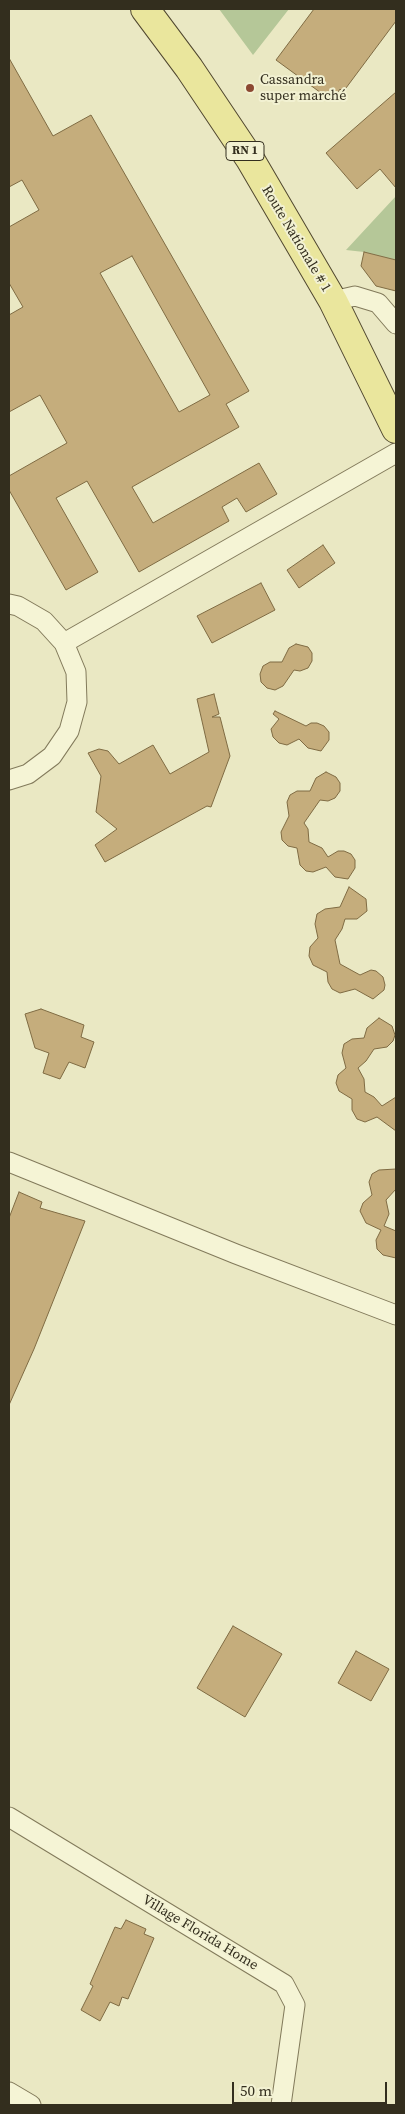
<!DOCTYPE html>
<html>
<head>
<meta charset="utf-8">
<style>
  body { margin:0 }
  #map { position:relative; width:405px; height:2114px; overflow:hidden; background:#eae8c3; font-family:"Source Serif 4",serif }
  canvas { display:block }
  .frame { position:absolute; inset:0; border:10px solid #332e1e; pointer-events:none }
  .scale { position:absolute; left:232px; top:2082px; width:155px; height:22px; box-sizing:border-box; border:2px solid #332e1e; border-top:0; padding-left:6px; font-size:15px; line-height:18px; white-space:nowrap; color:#332e1e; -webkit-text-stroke:4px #f2f1d2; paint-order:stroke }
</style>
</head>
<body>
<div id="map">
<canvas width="405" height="2114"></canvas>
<div class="frame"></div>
<div class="scale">50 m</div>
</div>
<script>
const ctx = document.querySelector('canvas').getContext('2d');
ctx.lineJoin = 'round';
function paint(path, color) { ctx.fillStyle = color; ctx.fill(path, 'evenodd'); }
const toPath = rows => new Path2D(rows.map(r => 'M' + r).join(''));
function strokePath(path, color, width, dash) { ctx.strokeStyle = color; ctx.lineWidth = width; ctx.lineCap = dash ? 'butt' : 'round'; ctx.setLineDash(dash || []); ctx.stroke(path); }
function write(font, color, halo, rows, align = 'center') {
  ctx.font = font + ' "Source Serif 4",serif'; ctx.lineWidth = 4; ctx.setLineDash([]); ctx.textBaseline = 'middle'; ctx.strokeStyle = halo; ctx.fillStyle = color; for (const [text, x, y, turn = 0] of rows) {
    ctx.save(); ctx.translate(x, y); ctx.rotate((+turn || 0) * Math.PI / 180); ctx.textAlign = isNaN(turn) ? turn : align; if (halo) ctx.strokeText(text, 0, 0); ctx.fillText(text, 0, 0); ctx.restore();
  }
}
const green = toPath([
  [219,9,289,9,253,55],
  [396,196,396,260,364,252,346,250]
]);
const building = toPath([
  [314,9,396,9,396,21,343,92,340,89,332,101,276,60,314,9],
  [9,58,53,136,91,115,249,391,226,404,239,427,132,487,153,523,259,463,277,494,246,512,237,498,222,507,229,521,139,572,87,481,56,498,98,572,66,590,9,490,9,476,67,443,40,395,9,412,9,315,23,307,9,283,9,227,39,210,22,180,9,187,9,58],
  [132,256,210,395,179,412,100,273,132,256],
  [396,92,396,188,380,169,357,189,326,153,396,92],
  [364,252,396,260,396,291,376,286,361,266,364,252],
  [323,545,335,563,299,588,287,570,323,545],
  [261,583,275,610,212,643,197,616,261,583],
  [296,644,308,647,312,653,312,661,308,668,300,671,294,670,283,686,275,690,267,688,261,682,260,674,263,666,270,662,282,662,289,648,296,644],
  [214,694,219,714,212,717,220,717,230,756,211,807,207,806,105,862,95,845,117,829,96,812,101,776,88,753,99,749,108,751,119,764,153,745,170,774,209,752,197,699,214,694],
  [275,711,306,726,311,723,317,723,324,726,329,732,329,740,321,751,308,748,299,739,287,745,279,743,273,737,271,729,279,719,273,714,275,711],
  [326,772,336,777,340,783,340,791,335,798,328,801,320,800,304,823,308,829,309,842,322,848,328,857,338,851,344,851,351,854,355,860,355,868,348,879,335,877,326,867,313,872,306,871,300,865,297,848,288,846,282,840,281,832,289,816,287,802,290,795,297,791,310,791,316,778,326,772],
  [349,887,366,899,367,911,357,919,345,919,342,929,335,940,340,964,360,975,371,970,376,971,383,977,385,985,384,990,373,999,355,989,340,993,332,989,328,982,327,972,313,965,309,956,310,947,318,938,315,924,317,914,325,909,340,907,349,887],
  [41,1009,84,1025,81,1037,94,1042,85,1068,69,1062,60,1079,43,1073,49,1053,35,1048,25,1014,41,1009],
  [379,1018,392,1026,395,1035,393,1041,387,1047,374,1049,366,1061,358,1068,364,1079,365,1092,374,1097,382,1106,396,1097,396,1131,377,1117,365,1122,357,1119,352,1110,352,1099,339,1091,336,1083,338,1075,346,1068,342,1053,344,1044,352,1039,364,1038,367,1028,379,1018],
  [396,1169,396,1189,386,1200,389,1214,384,1226,396,1231,396,1258,383,1255,377,1249,376,1240,381,1230,366,1223,360,1211,363,1203,372,1195,369,1182,372,1174,379,1170,396,1169],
  [19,1192,42,1202,40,1208,85,1221,34,1349,9,1405,9,1218,19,1192],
  [233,1626,282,1654,245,1717,197,1688,233,1626],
  [356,1651,389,1669,371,1701,338,1683,356,1651],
  [126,1920,146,1929,144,1934,154,1938,128,1999,122,1997,119,2006,110,2002,100,2021,81,2010,93,1986,90,1984,115,1927,121,1929,126,1920]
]);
const street = toPath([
  [333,301,355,296,378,303,396,324],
  [9,604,18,606,44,621,64,643,76,672,77,702,69,731,52,756,28,774,9,780],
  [64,643,396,453],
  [9,1162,236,1254,396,1315],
  [9,1817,284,1984,295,2005,281,2105],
  [9,2092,31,2105]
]);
const primary = toPath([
  [145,9,189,68,250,159,333,301,396,429]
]);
const markers = [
  [250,88,5,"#8c4831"]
];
const shields = [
  [245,151,38]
];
const shieldNames = [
  ["RN 1",245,151]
];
const poiNames = [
  ["Cassandra",260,80],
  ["super marché",260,96]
];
const streetNames = [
  ["Route Nationale # 1",296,239,59],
  ["Village Florida Home",200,1933,31]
];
paint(green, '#b5c798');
paint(building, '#c5ad7c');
strokePath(building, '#7f6b43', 1);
strokePath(street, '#827a5b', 21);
strokePath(primary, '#50472f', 30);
strokePath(street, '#f5f4d5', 19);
strokePath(primary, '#eae69d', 28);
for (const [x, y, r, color] of markers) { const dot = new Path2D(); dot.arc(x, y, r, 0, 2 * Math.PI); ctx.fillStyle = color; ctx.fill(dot); strokePath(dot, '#f2f1d2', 2); }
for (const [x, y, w] of shields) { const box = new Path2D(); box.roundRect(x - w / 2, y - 9.5, w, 19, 4); ctx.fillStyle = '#f2f1d2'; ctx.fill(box); strokePath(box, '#332e1e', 1); }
write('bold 12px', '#332e1e', null, shieldNames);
write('14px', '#332e1e', '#f2f1d2', poiNames, 'left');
write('14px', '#332e1e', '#f2f1d2', streetNames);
</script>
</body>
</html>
